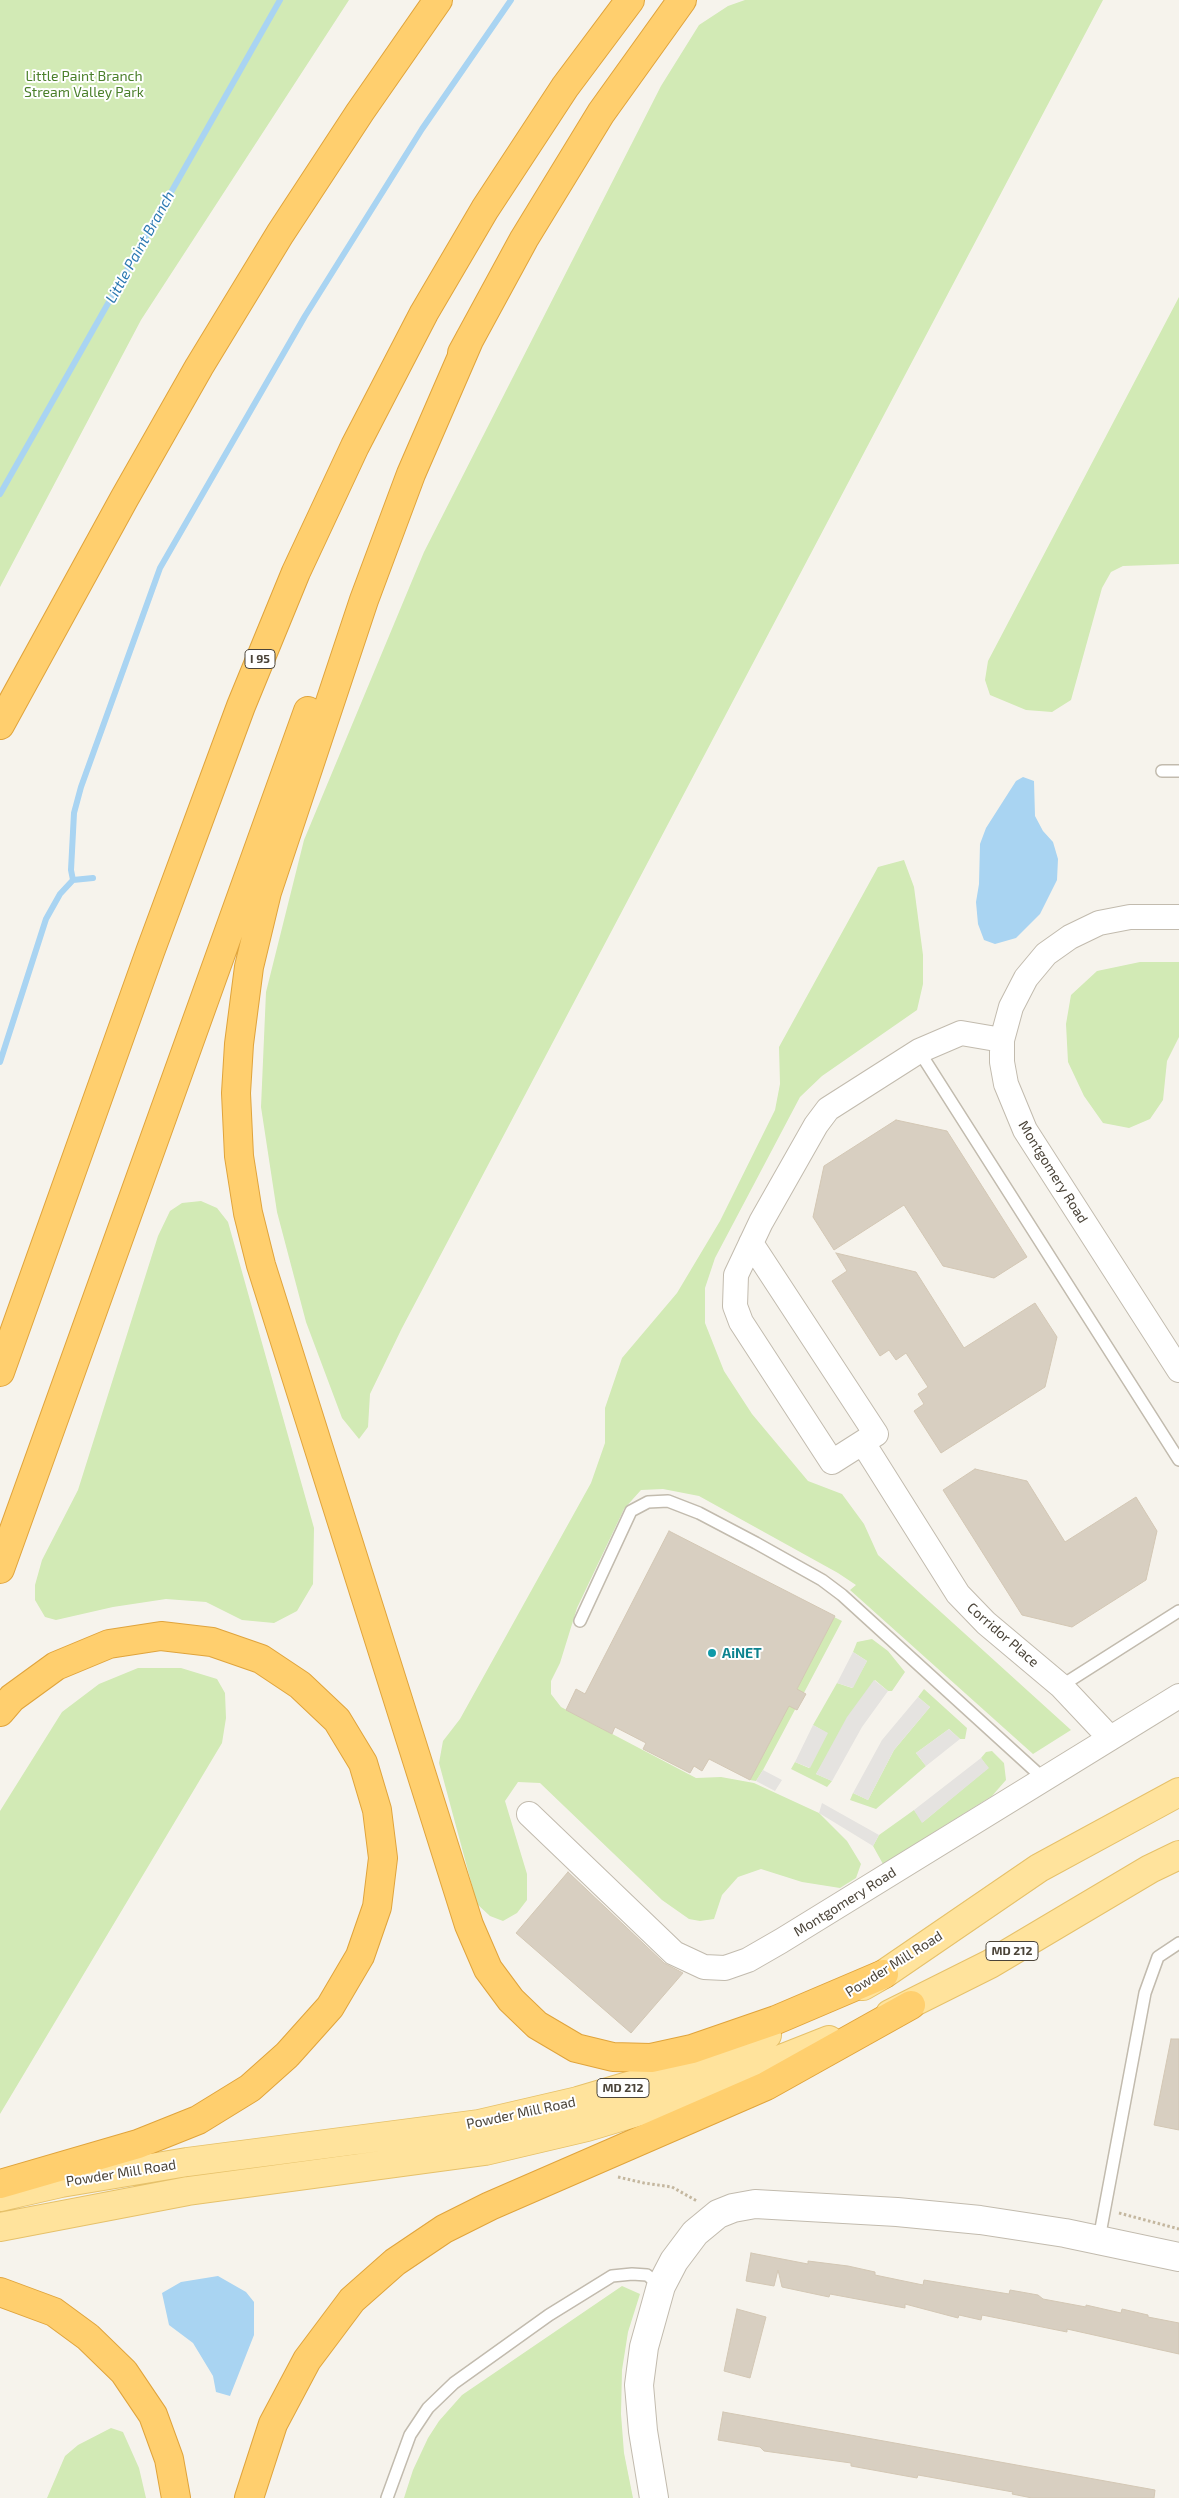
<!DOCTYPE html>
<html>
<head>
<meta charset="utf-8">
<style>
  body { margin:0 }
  canvas { display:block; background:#f6f3ec }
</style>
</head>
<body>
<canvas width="1179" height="2498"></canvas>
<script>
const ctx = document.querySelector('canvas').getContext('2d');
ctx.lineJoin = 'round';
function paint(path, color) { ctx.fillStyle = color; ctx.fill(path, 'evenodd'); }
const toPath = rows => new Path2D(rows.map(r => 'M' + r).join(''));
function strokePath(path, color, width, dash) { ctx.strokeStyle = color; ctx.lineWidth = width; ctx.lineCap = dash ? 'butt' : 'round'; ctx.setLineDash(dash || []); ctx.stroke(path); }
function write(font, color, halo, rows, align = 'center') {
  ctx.font = font + ' "Exo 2",sans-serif'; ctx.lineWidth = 4; ctx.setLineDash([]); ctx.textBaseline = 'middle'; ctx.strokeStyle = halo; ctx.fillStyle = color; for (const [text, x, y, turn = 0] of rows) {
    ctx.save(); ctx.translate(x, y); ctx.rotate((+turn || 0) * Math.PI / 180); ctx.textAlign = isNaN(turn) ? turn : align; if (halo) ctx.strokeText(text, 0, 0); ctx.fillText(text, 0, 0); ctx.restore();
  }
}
const green = toPath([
  [0,0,349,0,141,320,0,587],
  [745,0,1103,0,402,1328,370,1394,368,1427,359,1439,342,1418,306,1322,277,1212,261,1107,266,992,304,840,424,552,661,86,699,25,728,6],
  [1179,297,1179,564,1123,566,1111,572,1102,588,1071,700,1052,712,1026,710,990,695,985,680,988,661],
  [904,860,914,887,923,955,923,984,917,1010,822,1076,800,1097,715,1258,705,1288,705,1323,724,1371,752,1414,808,1481,842,1494,864,1524,878,1555,1071,1730,1033,1754,850,1590,856,1585,838,1573,699,1496,663,1489,641,1490,624,1509,577,1608,560,1663,551,1681,551,1694,561,1707,696,1778,721,1777,754,1783,819,1813,847,1841,861,1864,856,1878,840,1888,802,1882,761,1869,738,1877,722,1895,714,1919,700,1921,689,1919,662,1900,540,1783,518,1782,505,1801,527,1874,527,1900,517,1913,503,1921,490,1916,477,1904,439,1763,443,1741,460,1719,591,1483,605,1443,605,1408,622,1358,677,1293,720,1221,775,1110,780,1084,779,1047,878,867],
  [1140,962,1179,962,1179,1037,1167,1061,1163,1100,1150,1119,1129,1128,1103,1123,1084,1096,1068,1062,1066,1024,1071,995,1097,971],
  [201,1201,217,1208,228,1222,314,1528,313,1584,297,1611,274,1623,242,1620,206,1602,166,1599,113,1607,56,1620,45,1617,35,1600,35,1585,42,1560,78,1490,158,1236,170,1211,182,1203],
  [834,1617,842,1621,763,1770,756,1781,750,1780],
  [872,1639,888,1651,905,1672,892,1691,888,1691,875,1680,816,1774,832,1781,827,1787,791,1769,795,1762,809,1768,827,1733,813,1725,837,1683,852,1688,867,1661,853,1652,857,1642],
  [138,1668,181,1668,217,1679,225,1693,226,1718,222,1743,0,2114,0,1811,62,1712,99,1684],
  [924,1689,967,1728,965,1739,960,1739,949,1729,916,1753,926,1766,876,1809,850,1800,853,1793,868,1800,894,1750,930,1707,918,1697],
  [992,1751,1004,1763,1006,1780,992,1796,883,1864,873,1846,879,1835,914,1810,923,1822,988,1768,981,1758,986,1752],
  [622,2286,640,2294,628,2332,622,2370,621,2414,624,2453,633,2498,404,2498,413,2470,428,2438,439,2421,462,2395],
  [111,2428,123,2432,139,2468,146,2498,47,2498,65,2456,78,2445]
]);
const parking = toPath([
  [853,1652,867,1661,853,1688,837,1683],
  [874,1680,888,1691,862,1727,832,1781,816,1774,847,1717],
  [918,1697,930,1707,894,1750,868,1800,853,1793,882,1740],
  [813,1725,828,1733,810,1768,795,1762],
  [949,1729,960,1739,926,1766,916,1753],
  [981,1758,989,1768,922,1823,914,1810],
  [763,1770,782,1780,775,1791,756,1781],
  [822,1803,879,1835,873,1846,819,1813]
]);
const water = toPath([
  [1023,777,1034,781,1035,816,1043,831,1053,842,1058,859,1057,880,1040,914,1016,938,995,944,984,940,978,924,976,902,979,884,980,844,986,828,1016,781],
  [218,2276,246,2292,254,2302,254,2335,230,2396,216,2392,213,2376,193,2343,169,2325,162,2293,181,2282]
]);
const stream = toPath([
  [0,494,280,0],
  [73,880,71,870,74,813,81,787,160,568,305,316,422,129,511,0],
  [0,1062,46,919,60,894,73,880,93,878]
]);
const building = toPath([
  [896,1120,947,1131,1027,1257,994,1278,943,1266,904,1205,834,1250,813,1217,824,1166,896,1120],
  [836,1253,916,1272,964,1348,1035,1303,1057,1337,1045,1387,941,1453,914,1411,924,1404,918,1394,928,1387,906,1353,896,1360,889,1350,880,1356,832,1281,847,1271,836,1253],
  [975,1469,1027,1481,1065,1542,1136,1497,1157,1531,1146,1580,1072,1627,1022,1615,943,1490,975,1469],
  [669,1531,835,1616,797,1689,806,1694,797,1710,789,1706,750,1780,709,1759,702,1771,694,1766,690,1773,643,1749,646,1743,615,1727,612,1734,566,1710,576,1689,585,1694,669,1531],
  [568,1872,664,1963,683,1973,631,2033,516,1933,568,1872],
  [1171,2039,1179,2039,1179,2130,1154,2125,1171,2039],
  [751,2253,808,2264,808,2261,848,2266,875,2272,875,2275,923,2285,924,2280,1009,2294,1010,2290,1038,2295,1043,2299,1086,2307,1086,2305,1121,2313,1122,2309,1148,2315,1148,2317,1179,2323,1179,2354,1067,2329,1067,2332,982,2315,981,2320,959,2315,958,2318,905,2304,905,2308,830,2294,829,2297,782,2287,778,2270,774,2286,746,2281,751,2253],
  [737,2309,766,2317,750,2378,724,2371,737,2309],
  [723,2412,1155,2490,1154,2498,1032,2498,1012,2494,1013,2492,918,2475,917,2478,851,2466,851,2463,764,2451,760,2447,718,2440,723,2412]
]);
const path = toPath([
  [618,2177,644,2183,672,2187,697,2201],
  [1119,2213,1179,2229]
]);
const service = toPath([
  [1162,771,1179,771],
  [919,1051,1179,1460],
  [580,1621,631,1511,648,1502,668,1501,699,1513,756,1543,822,1580,842,1595,1044,1779],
  [1061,1686,1179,1611],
  [1099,2239,1145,1993,1158,1957,1179,1943],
  [387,2498,410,2435,428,2408,454,2383,549,2315,612,2276,632,2274,647,2275,661,2286]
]);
const minor = toPath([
  [1179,917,1130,917,1099,923,1070,937,1046,954,1026,978,1011,1007,1002,1040,1002,1062,1006,1084,1025,1130,1179,1370],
  [751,1243,876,1434,832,1462,741,1322,735,1306,736,1275,761,1222,816,1125,828,1109,919,1051,961,1033,1002,1040],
  [863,1443,958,1594,986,1623,1061,1686,1110,1738],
  [529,1814,674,1953,704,1967,725,1968,748,1960,781,1941,1179,1696]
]);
const tertiary = toPath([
  [654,2498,643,2431,639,2385,644,2347,661,2286,674,2261,695,2233,718,2214,733,2208,755,2204,897,2212,980,2220,1065,2233,1179,2257]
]);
const primary = toPath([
  [863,1986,884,1974,1039,1868,1179,1792],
  [890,2014,990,1964,1150,1869,1179,1855],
  [0,2197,61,2183,187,2162,479,2124,578,2101,669,2074,767,2035],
  [0,2227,188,2191,485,2151,587,2127,677,2100,829,2040]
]);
const motorway = toPath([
  [470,338,411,474,364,600,267,892,249,967,239,1044,236,1093,239,1156,248,1213,261,1265,469,1925,488,1969,511,2000,537,2025,576,2048,613,2057,651,2058,692,2049,776,2020,884,1974],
  [462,353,524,239,601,113,682,0],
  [0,725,124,499,199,367,280,234,360,112,438,0],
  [0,1372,150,952,241,706,296,572,355,446,424,313,485,209,565,87,630,0],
  [0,1569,308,711],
  [0,1712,12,1698,56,1666,109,1644,161,1636,212,1642,261,1659,300,1685,337,1720,363,1763,377,1810,383,1858,377,1907,360,1956,330,2007,287,2055,250,2088,198,2120,138,2144,0,2184],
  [0,2292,54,2312,88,2337,124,2372,153,2415,169,2459,176,2498],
  [249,2498,273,2424,307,2360,352,2300,395,2262,444,2229,490,2206,766,2086,911,2005]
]);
const markers = [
  [712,1653,5,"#0f9aa8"]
];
const shields = [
  [260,659,30],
  [1012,1951,52],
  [623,2088,52]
];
const shieldNames = [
  ["I 95",260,659],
  ["MD 212",1012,1951],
  ["MD 212",623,2088]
];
const parkNames = [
  ["Little Paint Branch",84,76],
  ["Stream Valley Park",84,92]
];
const streetNames = [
  ["Montgomery Road",1053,1172,58],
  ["Corridor Place",1003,1635,41],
  ["Montgomery Road",845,1902,-32],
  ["Powder Mill Road",894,1964,-32],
  ["Powder Mill Road",521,2113,-12],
  ["Powder Mill Road",121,2173,-9]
];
const cultureNames = [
  ["AiNET",722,1653]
];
const waterNames = [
  ["Little Paint Branch",140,247,-61]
];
paint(green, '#d2eab5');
paint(parking, '#e5e3e0');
paint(water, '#a9d4f2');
strokePath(stream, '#a9d4f2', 6);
paint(building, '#d8cfc1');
strokePath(building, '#d3c7b4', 1);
strokePath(service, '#c2bbae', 14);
strokePath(minor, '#c2bbae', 26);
strokePath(tertiary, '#c2bbae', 30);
strokePath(primary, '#e6c16a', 30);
strokePath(motorway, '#e0a43c', 30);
strokePath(path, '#c4b79f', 3, [2.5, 2.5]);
strokePath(service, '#fff', 11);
strokePath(minor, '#fff', 24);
strokePath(tertiary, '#fff', 28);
strokePath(primary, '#ffe39c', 28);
strokePath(motorway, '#ffcf6e', 28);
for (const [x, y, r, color] of markers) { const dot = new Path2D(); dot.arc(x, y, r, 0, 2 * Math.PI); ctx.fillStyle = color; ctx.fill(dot); strokePath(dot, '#fff', 2); }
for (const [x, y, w] of shields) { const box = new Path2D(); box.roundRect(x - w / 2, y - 9.5, w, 19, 4); ctx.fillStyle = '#fff'; ctx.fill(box); strokePath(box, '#4b4439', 1); }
write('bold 12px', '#4b4439', null, shieldNames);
write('14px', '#4a7f2a', '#fff', parkNames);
write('14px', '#4b4439', '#fff', streetNames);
write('bold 14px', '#0d838f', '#fff', cultureNames, 'left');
write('italic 15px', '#2e7ab2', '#fff', waterNames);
</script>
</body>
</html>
